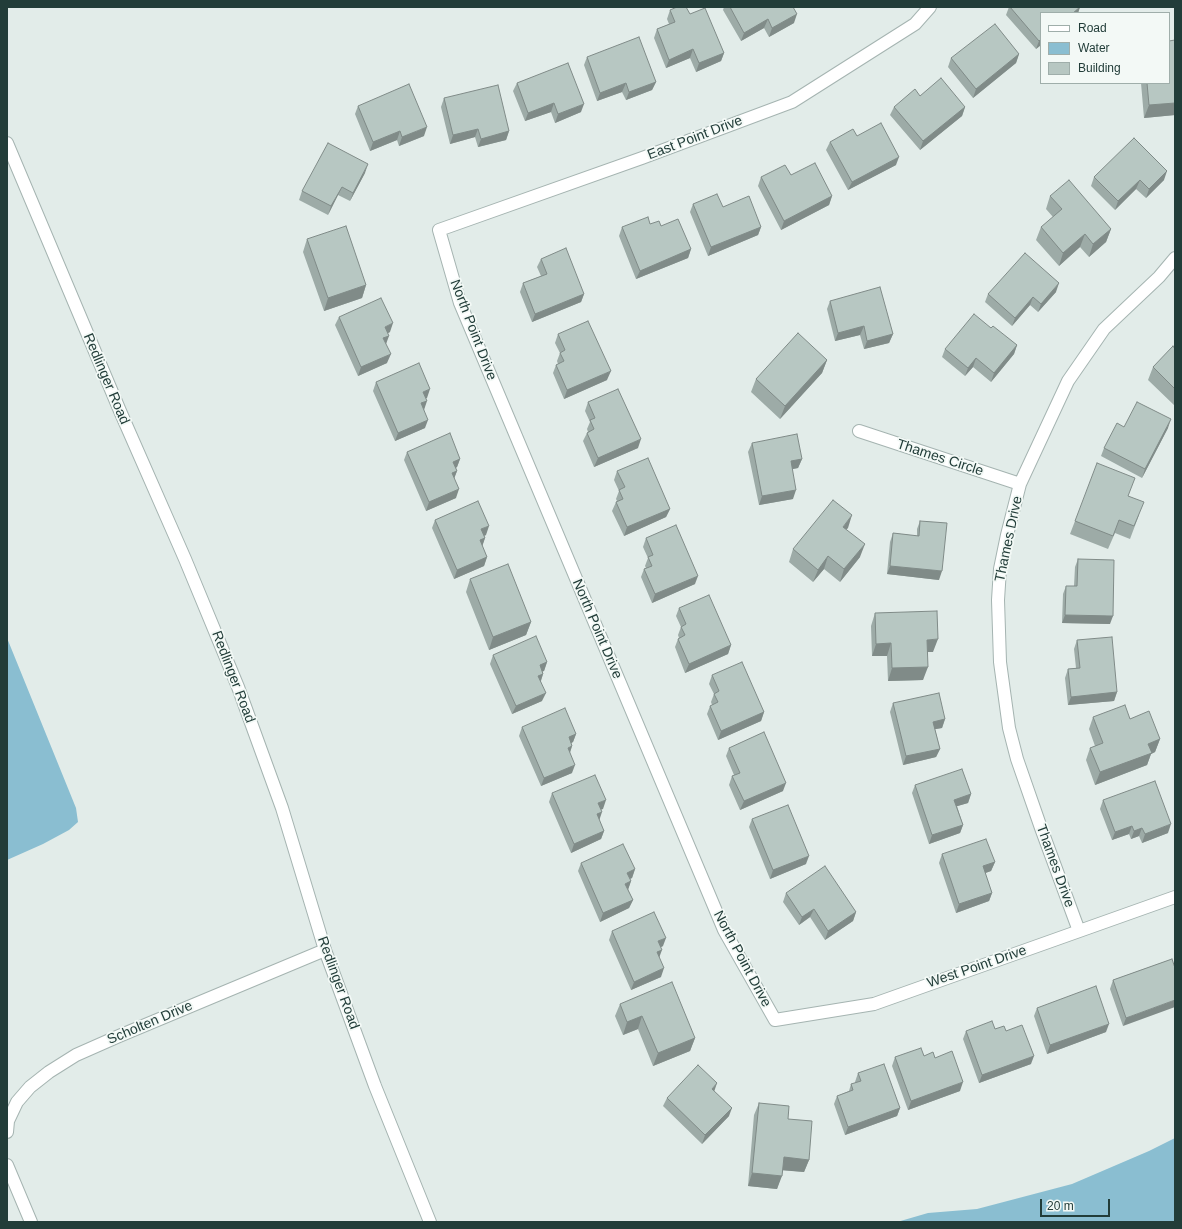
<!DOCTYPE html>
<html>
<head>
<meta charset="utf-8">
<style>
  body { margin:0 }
  #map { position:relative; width:1182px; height:1229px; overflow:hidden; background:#e2ece9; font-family:Arial,sans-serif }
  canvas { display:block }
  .frame { position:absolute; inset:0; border:8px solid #223d39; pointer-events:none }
  .legend { position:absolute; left:1040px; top:12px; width:130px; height:72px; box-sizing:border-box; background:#f3f9f6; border:1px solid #9faeaa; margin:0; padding:5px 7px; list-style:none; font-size:12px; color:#223d39 }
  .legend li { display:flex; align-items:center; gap:8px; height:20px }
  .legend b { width:20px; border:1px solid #9faeaa }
  .scale { position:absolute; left:1040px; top:1199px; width:70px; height:18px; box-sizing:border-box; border:2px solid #223d39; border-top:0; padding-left:5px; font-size:12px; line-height:14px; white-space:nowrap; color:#223d39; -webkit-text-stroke:3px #f3f9f6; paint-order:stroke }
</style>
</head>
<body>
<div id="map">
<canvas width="1182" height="1229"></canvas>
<div class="frame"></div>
<ul class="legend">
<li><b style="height:5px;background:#fff"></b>Road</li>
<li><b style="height:11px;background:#8abed1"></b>Water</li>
<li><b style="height:11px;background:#b7c7c2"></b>Building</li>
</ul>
<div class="scale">20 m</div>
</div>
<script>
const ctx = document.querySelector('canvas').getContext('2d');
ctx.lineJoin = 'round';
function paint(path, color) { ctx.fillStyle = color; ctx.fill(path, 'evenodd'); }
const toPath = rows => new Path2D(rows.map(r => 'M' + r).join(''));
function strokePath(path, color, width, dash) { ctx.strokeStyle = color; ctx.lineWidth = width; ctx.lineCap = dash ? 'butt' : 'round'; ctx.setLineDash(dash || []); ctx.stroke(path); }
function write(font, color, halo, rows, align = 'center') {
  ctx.font = font + ' Arial,sans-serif'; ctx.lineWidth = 3.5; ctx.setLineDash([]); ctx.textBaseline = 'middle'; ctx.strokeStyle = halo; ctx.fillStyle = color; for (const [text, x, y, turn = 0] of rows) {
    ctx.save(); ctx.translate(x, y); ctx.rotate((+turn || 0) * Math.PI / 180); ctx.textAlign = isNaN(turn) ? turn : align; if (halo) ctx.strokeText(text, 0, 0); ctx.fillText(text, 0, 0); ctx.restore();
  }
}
const water = toPath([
  [7,638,76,808,78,822,69,830,43,844,7,860],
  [1175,1138,1175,1222,897,1222,928,1213,977,1209,1072,1184,1149,1151]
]);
const street = toPath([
  [930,7,915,24,792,102,642,158,439,230,460,303,724,930,775,1020,874,1004,1175,897],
  [7,143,120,411,185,559,238,687,282,808,325,950,375,1086,430,1222],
  [859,431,1020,484],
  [1079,931,1041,828,1017,759,1009,728,1000,662,998,600,1000,569,1007,535,1020,484,1068,381,1104,329,1159,277,1175,258],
  [7,1132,8,1121,17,1102,30,1087,49,1072,76,1055,119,1036,325,950],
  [7,1165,31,1222]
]);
const wall = toPath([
  [724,7,793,7,794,23,769,37,764,28,741,41,723,10],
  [1009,7,1080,7,1078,13,1041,13,1041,45,1036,49,1006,15],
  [670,10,690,14,724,53,721,61,696,72,690,58,666,68,654,38,657,29,669,24,667,19],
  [1175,40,1175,115,1144,118,1141,83,1169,83],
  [1019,54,1016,63,973,98,948,67,951,58],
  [587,57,656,82,652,90,626,100,622,92,597,101,584,65],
  [517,83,581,112,555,123,551,112,525,121,513,91],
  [920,96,965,107,962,116,920,150,890,115,894,107],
  [444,98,509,131,506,140,478,147,475,137,450,144,441,107],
  [358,106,424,136,399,146,397,140,370,151,355,114],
  [857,136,896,165,848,190,826,150,830,142],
  [365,173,350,201,338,195,328,215,299,200,302,191],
  [791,175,832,196,829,205,781,230,758,186,761,177],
  [1094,177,1164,180,1146,198,1136,189,1115,210,1091,186],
  [1050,196,1111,229,1106,242,1089,257,1080,247,1059,266,1036,240,1041,227,1053,217,1046,209],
  [693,204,723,207,761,227,758,235,708,256,690,212],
  [650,224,661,226,691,249,688,258,636,279,619,236,622,227],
  [307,239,366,285,362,298,324,311,303,252],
  [541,259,584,294,581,302,532,322,520,292,523,283,541,276,537,267],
  [1056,292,1038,312,1030,305,1012,326,985,302,988,294],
  [830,301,893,334,889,343,864,349,860,335,835,341,827,309],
  [339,317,390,332,388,333,386,344,387,363,358,376,335,325],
  [991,328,1017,345,1014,354,991,382,973,367,965,376,942,357,945,349],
  [558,334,607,380,564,399,553,373,556,365,558,364,557,361,560,353,555,343],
  [1175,349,1175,406,1148,380,1153,367],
  [827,360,822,373,780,419,751,392,756,379],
  [376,382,427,398,425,398,424,409,425,428,395,441,373,391],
  [588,402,638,448,594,467,583,441,587,433,588,432,587,429,590,422,585,411],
  [1124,427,1168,428,1142,478,1101,456,1104,448],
  [752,443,802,459,798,468,792,469,793,499,759,505,748,452],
  [407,452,460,459,457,467,456,468,457,471,454,478,456,498,426,511,404,460],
  [617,471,670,509,666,517,624,536,612,511,616,502,617,501,616,499,619,491,614,480],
  [1128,496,1139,515,1130,539,1115,533,1108,549,1070,534,1075,521],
  [435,520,486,535,484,536,485,538,482,546,487,557,484,566,454,579,432,528],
  [920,521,939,580,887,574,890,542,893,533,917,536,917,529],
  [848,528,846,529,860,557,840,582,824,569,813,582,789,562,793,549],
  [646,538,695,584,652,603,641,577,644,569,646,568,645,566,648,558,643,547],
  [1078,559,1110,624,1062,623,1063,594,1066,586,1074,586,1075,567],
  [470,579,531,622,526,635,489,650,466,592],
  [679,608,731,645,728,654,685,673,675,647,678,639,679,638,678,635,681,627,676,616],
  [875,613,933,652,927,652,923,680,888,681,887,656,872,656,871,626],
  [1077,640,1117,692,1114,701,1068,705,1065,678,1068,669,1076,668,1074,649],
  [493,655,547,662,544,671,542,671,543,674,541,681,542,701,512,714,490,664],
  [712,675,764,712,761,721,718,740,707,714,710,706,712,705,711,702,714,694,709,684],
  [893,703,945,719,942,728,935,729,940,749,936,757,903,765,890,712],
  [1093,717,1130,719,1160,739,1155,752,1151,754,1147,765,1095,785,1086,760,1090,748,1095,746,1089,729],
  [522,727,576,734,573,742,571,743,572,746,570,753,572,773,541,786,519,736],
  [729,748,783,791,740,810,729,785,732,776,734,775,726,756],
  [915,785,971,794,968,803,957,806,963,825,960,833,929,844,912,793],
  [552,793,603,809,601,809,599,820,604,831,601,839,571,853,549,802],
  [1103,800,1168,833,1142,843,1139,836,1131,839,1129,834,1112,840,1100,809],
  [752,819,806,864,770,879,749,827],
  [942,854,995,862,991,871,985,873,992,893,989,901,956,913,939,863],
  [581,863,635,869,632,878,630,879,631,881,628,889,633,900,629,908,600,922,578,871],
  [786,893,856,912,853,921,825,940,810,917,799,925,783,902],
  [612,931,663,946,661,947,659,958,661,977,631,990,609,940],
  [1172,959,1123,1026,1110,989,1113,980],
  [620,1004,695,1038,690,1051,653,1066,638,1029,623,1035,615,1016],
  [1037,1008,1106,1032,1047,1054,1034,1016],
  [995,1029,1006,1031,1031,1064,979,1083,963,1039,966,1031],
  [924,1056,935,1058,960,1091,908,1110,892,1066,895,1057],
  [858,1073,900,1108,897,1116,845,1135,834,1104,837,1096,849,1091,851,1084,855,1083,855,1082],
  [667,1098,729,1116,702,1144,663,1106],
  [759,1103,788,1119,809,1160,804,1172,783,1170,777,1189,748,1186,754,1115]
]);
const shadedWall = toPath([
  [1080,7,1078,13,1073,13],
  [797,14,794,23,769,37,772,28],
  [768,19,764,28,741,41,744,33],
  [1041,39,1041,45,1036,49,1039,41],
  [693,49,690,58,666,68,669,60],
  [724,53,721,61,696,72,699,63],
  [1019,54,1016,63,973,98,976,89],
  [656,82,652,90,626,100,629,92],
  [626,83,622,92,597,101,600,93],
  [554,103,551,112,525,121,528,113],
  [1175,103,1175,115,1144,118,1149,105],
  [584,104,581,112,555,123,558,114],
  [965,107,962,116,920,150,923,141],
  [427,127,424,136,399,146,402,137],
  [478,129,475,137,450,144,453,135],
  [400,131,397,140,370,151,373,142],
  [509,131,506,140,478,147,481,139],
  [899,157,896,165,848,190,852,182],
  [368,164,365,173,350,201,353,193],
  [1167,171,1164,180,1146,198,1149,189],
  [1140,180,1136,189,1115,210,1118,201],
  [342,187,328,215,331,206],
  [832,196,829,205,781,230,784,221],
  [761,227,758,235,708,256,711,247],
  [1111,229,1106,242,1089,257,1093,244],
  [1085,234,1080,247,1059,266,1063,253],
  [691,249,688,258,636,279,640,271],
  [1059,283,1056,292,1038,312,1041,304],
  [366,285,362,298,324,311,328,298],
  [584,294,581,302,532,322,535,314],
  [1033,297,1030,305,1012,326,1015,318],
  [393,323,390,332,382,336,385,327],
  [864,326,860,335,835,341,838,333],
  [893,334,889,343,864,349,867,341],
  [389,336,386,344,383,338],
  [1017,345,1014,354,991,382,994,373],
  [391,354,387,363,358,376,361,367],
  [976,358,973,367,965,376,968,368],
  [827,360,822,373,780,419,785,406],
  [611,371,607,380,564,399,567,390],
  [430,389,427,398,420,401,423,392],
  [427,401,424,410,421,403],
  [1171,419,1168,428,1142,478,1145,469],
  [428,420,425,428,395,441,398,433],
  [641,439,638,448,594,467,598,458],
  [460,459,457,467,450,470,453,462],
  [802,459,798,468,788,470,791,461],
  [457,471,454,479,452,473],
  [459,489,456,498,426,511,429,502],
  [796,490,793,499,759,505,762,496],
  [670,509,666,517,624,536,627,527],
  [852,515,848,528,838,539,843,527],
  [489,526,486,535,478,538,481,529],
  [485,538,482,547,480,540],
  [865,544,860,557,840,582,844,569],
  [828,556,824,569,813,582,818,570],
  [487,557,484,566,454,579,457,570],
  [890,566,942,571,939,580,887,574],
  [698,576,695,584,652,603,655,594],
  [1065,615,1113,616,1110,624,1062,623],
  [531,622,526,635,489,650,493,637],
  [938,639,933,652,922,652,927,640],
  [891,643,887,656,872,656,876,644],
  [731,645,728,654,685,673,689,664],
  [547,662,544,671,537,674,540,665],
  [928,667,923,680,888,681,892,668],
  [543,674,540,683,538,676],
  [1117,692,1114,701,1068,705,1071,697],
  [546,693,542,701,512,714,516,706],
  [764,712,761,721,718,740,721,731],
  [945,719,942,728,930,730,933,722],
  [576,734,573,742,566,746,569,737],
  [1160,739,1155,752,1151,754,1147,765,1095,785,1100,772,1148,744],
  [572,746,569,755,568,748],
  [940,749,936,757,903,765,906,756],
  [575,765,572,773,541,786,544,778],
  [786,783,783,791,740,810,744,801],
  [971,794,968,803,951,808,954,800],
  [606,800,603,809,595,812,598,803],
  [602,812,599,821,597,814],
  [1171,824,1168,833,1142,843,1145,834],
  [963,825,960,833,929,844,932,835],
  [1132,826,1129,834,1112,840,1115,832],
  [1142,828,1139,836,1131,839,1134,831],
  [604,831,601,839,571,853,574,844],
  [809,856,806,864,770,879,773,870],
  [995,862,991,871,980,875,983,866],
  [635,869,632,878,624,881,627,873],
  [631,881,628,890,625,884],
  [992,893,989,901,956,913,959,904],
  [633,900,629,908,600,922,603,913],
  [814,909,810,917,799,925,802,917],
  [856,912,853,921,825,940,828,931],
  [666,938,663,946,655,950,658,941],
  [662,950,659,958,657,952],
  [664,968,661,977,631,990,634,982],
  [1175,1000,1175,1007,1123,1026,1126,1018],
  [642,1016,638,1029,623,1035,627,1022],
  [1109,1024,1106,1032,1047,1054,1050,1045],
  [695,1038,690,1051,653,1066,658,1053],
  [1034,1056,1031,1064,979,1083,982,1075],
  [963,1082,960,1091,908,1110,911,1101],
  [717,1083,714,1092,712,1089],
  [732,1108,729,1116,702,1144,705,1135],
  [900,1108,897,1116,845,1135,848,1127],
  [784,1157,809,1160,804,1172,779,1170],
  [752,1173,782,1176,777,1189,748,1186]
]);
const building = toPath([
  [677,7,686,7,690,14,705,8,724,53,699,63,693,49,669,60,657,29,675,22,670,10,677,7],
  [730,7,793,7,797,14,772,28,768,19,744,33,730,7],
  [1010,7,1080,7,1073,13,1041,13,1041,39,1039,41,1010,7],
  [995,24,1019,54,976,89,951,58,995,24],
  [639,37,656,82,629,92,626,83,600,93,587,57,639,37],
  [1175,40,1175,103,1149,105,1147,83,1169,83,1169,41,1175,40],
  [568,63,584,104,558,114,554,103,528,113,517,83,568,63],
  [941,78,965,107,923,141,894,107,915,89,920,96,941,78],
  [409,84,427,127,402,137,400,131,373,142,358,106,409,84],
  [498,85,509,131,481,139,478,129,453,135,444,98,498,85],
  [881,123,899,157,852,182,830,142,853,129,857,136,881,123],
  [1134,138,1167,171,1149,189,1140,180,1118,201,1094,177,1134,138],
  [328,143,368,164,353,193,342,187,331,206,302,191,328,143],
  [815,163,832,196,784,221,761,177,785,165,791,175,815,163],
  [1069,180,1111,229,1093,244,1085,234,1063,253,1041,227,1062,209,1050,196,1069,180],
  [717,194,723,207,749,196,761,227,711,247,693,204,717,194],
  [648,217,650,224,659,221,661,226,678,219,691,249,640,271,622,227,648,217],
  [346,226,366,285,328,298,307,239,346,226],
  [566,248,584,294,535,314,523,283,547,274,541,259,566,248],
  [1025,253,1059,283,1041,304,1033,297,1015,318,988,294,1025,253],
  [880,287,893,334,867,341,864,326,838,333,830,301,880,287],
  [381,298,393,323,385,327,389,336,383,338,391,354,361,367,339,317,381,298],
  [974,314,991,328,993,326,1017,345,994,373,976,358,968,368,945,349,974,314],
  [588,321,611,371,567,390,556,365,564,361,560,353,565,350,558,334,588,321],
  [798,333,827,360,785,406,756,379,798,333],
  [1173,346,1175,349,1175,389,1153,367,1173,346],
  [419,363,430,389,423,392,427,401,421,403,428,420,398,433,376,382,419,363],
  [618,389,641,439,598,458,587,433,594,429,590,420,595,418,588,402,618,389],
  [1137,402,1171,419,1145,469,1104,448,1117,423,1124,427,1137,402],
  [450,433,460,459,453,462,457,471,452,473,459,489,429,502,407,452,450,433],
  [797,434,802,459,791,461,796,490,762,496,752,443,797,434],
  [648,458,670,509,627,527,616,502,623,499,619,490,625,487,617,471,648,458],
  [1097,463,1135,478,1128,496,1144,502,1134,526,1119,520,1113,536,1075,521,1097,463],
  [833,500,852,515,843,527,865,544,844,569,828,556,818,570,793,549,833,500],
  [478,501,489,526,481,529,485,538,480,540,487,557,457,570,435,520,478,501],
  [920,521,947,523,942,571,890,566,893,533,919,536,920,521],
  [676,525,698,576,655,594,644,569,652,566,648,557,653,555,646,538,676,525],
  [1078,559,1114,560,1113,616,1065,615,1066,586,1077,586,1078,559],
  [508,564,531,622,493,637,470,579,508,564],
  [709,595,731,645,689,664,678,639,685,635,681,627,686,624,679,608,709,595],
  [937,611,938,639,927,640,928,667,892,668,891,643,876,644,875,613,937,611],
  [536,636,547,662,540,665,543,674,538,676,546,693,516,706,493,655,536,636],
  [1112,637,1117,692,1071,697,1068,669,1080,668,1077,640,1112,637],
  [742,662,764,712,721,731,710,706,718,702,714,694,719,691,712,675,742,662],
  [939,693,945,719,933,722,940,749,906,756,893,703,939,693],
  [1125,705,1130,719,1149,711,1160,739,1148,744,1152,753,1100,772,1090,748,1103,743,1093,717,1125,705],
  [565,708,576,734,569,737,572,746,568,748,575,765,544,778,522,727,565,708],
  [764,732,786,783,744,801,732,776,740,773,729,748,764,732],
  [962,769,971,794,954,800,963,825,932,835,915,785,962,769],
  [595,775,606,800,598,803,602,812,597,814,604,831,574,844,552,793,595,775],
  [1155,781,1171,824,1145,834,1142,828,1134,831,1132,826,1115,832,1103,800,1155,781],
  [788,805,809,856,773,870,752,819,788,805],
  [986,839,995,862,983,866,992,893,959,904,942,854,986,839],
  [623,844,635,869,627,873,631,881,625,884,633,900,603,913,581,863,623,844],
  [825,866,856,912,828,931,814,909,802,917,786,893,825,866],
  [654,912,666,938,658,941,662,950,657,952,664,968,634,982,612,931,654,912],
  [1172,959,1175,968,1175,1000,1126,1018,1113,980,1172,959],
  [672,982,695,1038,658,1053,642,1016,627,1022,620,1004,672,982],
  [1096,986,1109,1024,1050,1045,1037,1008,1096,986],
  [992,1021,995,1029,1004,1026,1006,1031,1022,1025,1034,1056,982,1075,966,1031,992,1021],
  [921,1048,924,1056,933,1052,935,1058,952,1051,963,1082,911,1101,895,1057,921,1048],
  [884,1064,900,1108,848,1127,837,1096,853,1090,851,1084,861,1081,858,1073,884,1064],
  [698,1065,717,1083,712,1089,732,1108,705,1135,667,1098,698,1065],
  [759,1103,789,1106,788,1119,812,1121,809,1160,784,1157,782,1176,752,1173,759,1103]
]);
const streetNames = [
  ["East Point Drive",695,138,-21],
  ["North Point Drive",473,330,69],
  ["Redlinger Road",106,379,67],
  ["Thames Circle",940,458,18],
  ["Thames Drive",1009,539,-78],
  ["North Point Drive",597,629,67],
  ["Redlinger Road",233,677,69],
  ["Thames Drive",1055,866,70],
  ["North Point Drive",742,959,62],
  ["West Point Drive",977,967,-19],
  ["Redlinger Road",338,983,70],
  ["Scholten Drive",150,1023,-23]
];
paint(water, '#8abed1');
strokePath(street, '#a5b4b1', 14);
strokePath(street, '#fff', 12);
paint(wall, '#9daba7');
paint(shadedWall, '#808b88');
paint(building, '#b7c7c2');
strokePath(building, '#808b88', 1);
write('14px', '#223d39', '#f3f9f6', streetNames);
</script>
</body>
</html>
